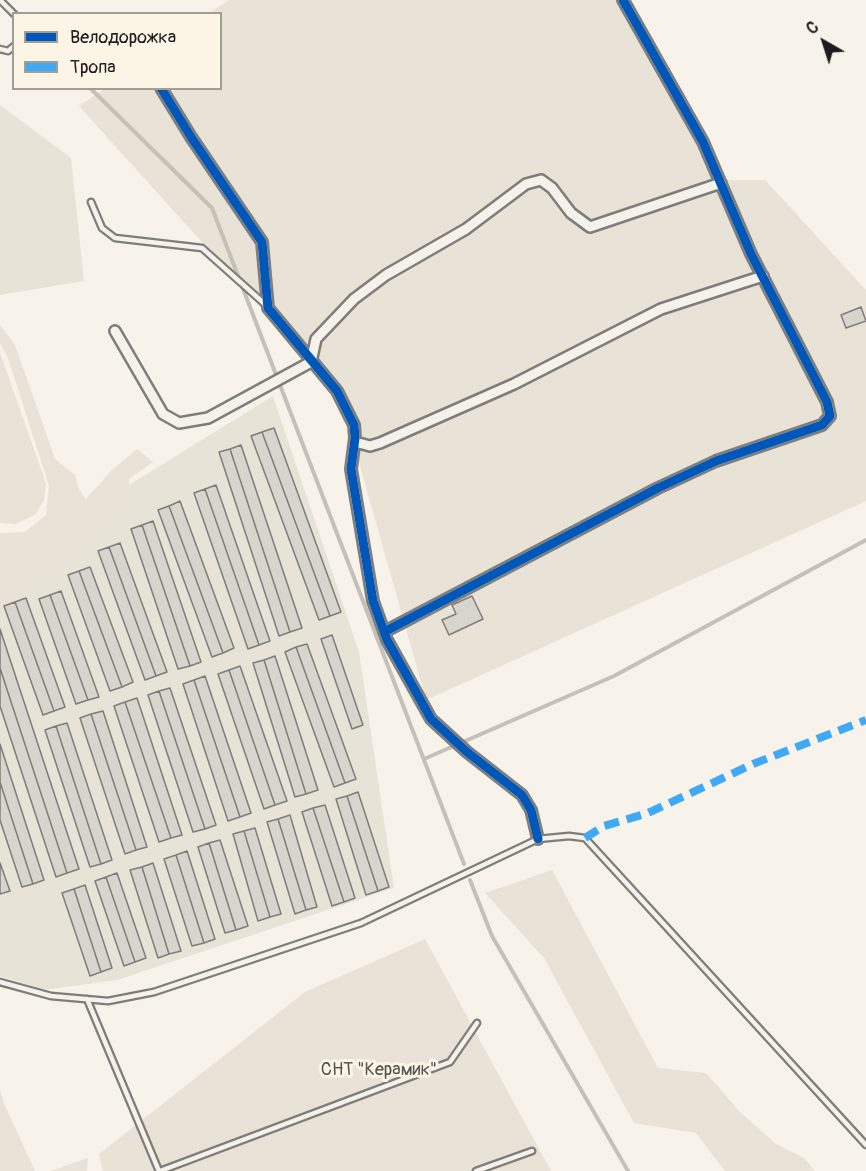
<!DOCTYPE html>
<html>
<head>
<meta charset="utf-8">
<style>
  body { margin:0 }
  #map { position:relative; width:866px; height:1171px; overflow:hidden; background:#f7f3ea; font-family:Pangolin,sans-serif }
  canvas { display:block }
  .legend { position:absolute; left:12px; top:12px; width:210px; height:78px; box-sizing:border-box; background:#fcf5e5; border:2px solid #a29e95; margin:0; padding:8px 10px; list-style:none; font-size:18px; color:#1c1c1c }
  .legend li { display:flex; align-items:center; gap:12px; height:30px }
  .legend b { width:30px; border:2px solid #a29e95 }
  .north { position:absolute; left:794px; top:12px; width:60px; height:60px; -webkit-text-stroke:4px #fcf5e5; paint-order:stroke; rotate:321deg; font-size:16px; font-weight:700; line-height:24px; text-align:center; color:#1c1c1c }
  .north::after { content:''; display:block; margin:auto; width:21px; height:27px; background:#1c1c1c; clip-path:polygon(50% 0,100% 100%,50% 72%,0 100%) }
</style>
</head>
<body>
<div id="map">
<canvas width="866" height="1171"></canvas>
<ul class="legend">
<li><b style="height:8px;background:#0057b8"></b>Велодорожка</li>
<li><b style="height:8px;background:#3fa9f5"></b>Тропа</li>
</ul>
<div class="north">С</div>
</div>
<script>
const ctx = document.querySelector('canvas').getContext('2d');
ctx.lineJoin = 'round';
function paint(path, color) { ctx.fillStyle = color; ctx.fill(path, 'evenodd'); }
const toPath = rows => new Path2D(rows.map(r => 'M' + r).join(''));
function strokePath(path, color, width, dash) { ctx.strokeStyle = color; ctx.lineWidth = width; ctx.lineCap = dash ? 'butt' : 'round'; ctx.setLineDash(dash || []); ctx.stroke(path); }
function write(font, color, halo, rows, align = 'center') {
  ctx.font = font + ' Pangolin,sans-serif'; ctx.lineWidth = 6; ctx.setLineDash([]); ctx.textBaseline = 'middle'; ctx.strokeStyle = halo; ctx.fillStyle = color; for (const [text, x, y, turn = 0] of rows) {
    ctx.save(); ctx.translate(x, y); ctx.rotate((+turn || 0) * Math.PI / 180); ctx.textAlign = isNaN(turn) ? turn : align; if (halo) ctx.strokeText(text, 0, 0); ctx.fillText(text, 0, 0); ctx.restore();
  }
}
const built = toPath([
  [0,105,71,158,84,281,0,295],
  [273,396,359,652,394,888,117,980,44,990,0,976,0,584,124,488]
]);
const green = toPath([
  [229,0,631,0,712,180,765,180,866,290,866,501,426,700,340,395,79,106,104,89,220,88,220,14,210,13],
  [0,325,15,345,55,459,75,475,79,489,86,499,112,470,137,449,153,462,129,479,132,506,0,610,0,533,25,532,46,515,49,486,8,358,0,343],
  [0,353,46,483,44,500,36,514,16,524,0,523],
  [552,870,658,1068,706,1073,740,1112,776,1144,804,1158,815,1171,725,1171,696,1133,634,1123,544,958,485,893],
  [425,939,551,1171,103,1171,99,1154,305,992],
  [0,1090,5,1106,35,1171,0,1171],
  [88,1158,87,1171,50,1171]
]);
const stream = toPath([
  [90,88,212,208,464,864],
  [424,759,614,676,866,540],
  [470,880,492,936,628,1171]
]);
const building = toPath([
  [861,307,866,321,846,328,841,315,861,307],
  [274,428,341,612,330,616,262,432,274,428],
  [262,432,330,616,319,620,251,436,262,432],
  [241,445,302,628,290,632,230,449,241,445],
  [230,449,290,632,279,636,219,452,230,449],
  [216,485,270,641,259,645,205,489,216,485],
  [205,489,259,645,248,649,194,493,205,489],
  [180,501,234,648,223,653,169,506,180,501],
  [169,506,223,653,212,657,158,510,169,506],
  [153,521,201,662,190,666,142,525,153,521],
  [142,525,190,666,178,669,131,529,142,525],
  [120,543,167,672,156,676,109,547,120,543],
  [109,547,156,676,145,680,98,551,109,547],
  [90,567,133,682,122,687,79,571,90,567],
  [79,571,122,687,110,691,68,575,79,571],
  [61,591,99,697,88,700,50,595,61,591],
  [50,595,88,700,76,704,39,599,50,595],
  [472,596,483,619,449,635,442,620,456,614,452,605,472,596],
  [26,598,65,707,54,711,15,602,26,598],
  [15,602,54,711,43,715,4,606,15,602],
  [0,629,79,869,67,873,0,668,0,629],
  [332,635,363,725,352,729,321,639,332,635],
  [307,644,356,779,345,783,296,647,307,644],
  [296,647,345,783,334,787,285,652,296,647],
  [275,656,318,790,306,794,264,660,275,656],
  [264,660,306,794,295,797,253,663,264,660],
  [240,666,287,801,275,805,229,670,240,666],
  [0,668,67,873,56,877,0,706,0,668],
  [229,670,275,805,264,809,218,674,229,670],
  [205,676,251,813,240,817,194,680,205,676],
  [194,680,240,817,228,821,183,684,194,680],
  [170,688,216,825,205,829,159,691,170,688],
  [159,691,205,829,193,832,148,695,159,691],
  [137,698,182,835,171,838,125,702,137,698],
  [125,702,171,838,159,842,114,706,125,702],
  [103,711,147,847,136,850,91,714,103,711],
  [91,714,136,850,125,854,80,718,91,714],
  [67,723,112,860,101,864,56,726,67,723],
  [56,726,101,864,90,867,45,730,56,726],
  [0,744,44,880,33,884,0,782,0,744],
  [0,782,33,884,22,887,0,820,0,782],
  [358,792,389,887,378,891,347,796,358,792],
  [347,796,378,891,366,895,336,799,347,796],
  [325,805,355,898,344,902,313,808,325,805],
  [313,808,344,902,332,906,302,812,313,808],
  [290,815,317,907,306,910,278,819,290,815],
  [278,819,306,910,295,914,267,822,278,819],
  [255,828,281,914,270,917,244,831,255,828],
  [244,831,270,917,258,921,233,834,244,831],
  [220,840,248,926,236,930,209,843,220,840],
  [209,843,236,930,225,933,198,847,209,843],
  [187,851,215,939,204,943,176,855,187,851],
  [176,855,204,943,192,946,164,859,176,855],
  [0,863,10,891,0,894,0,863],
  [153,863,181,951,169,954,142,867,153,863],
  [142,867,169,954,158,958,130,870,142,867],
  [117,873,146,958,135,962,106,877,117,873],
  [106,877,135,962,124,966,95,881,106,877],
  [85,885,112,968,101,972,74,889,85,885],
  [74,889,101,972,90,976,62,893,74,889]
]);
const lane = toPath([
  [0,0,14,14],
  [0,49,8,51,14,46],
  [91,202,102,228,115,238,202,248,267,306],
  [0,982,51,996,108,1001,154,992,361,923,538,839,569,836,585,838,866,1145],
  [87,999,159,1171],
  [160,1171,450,1062,477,1023],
  [476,1171,532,1151]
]);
const street = toPath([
  [161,88,191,137,262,242,268,308,337,391,354,425,355,438,351,469,373,601,387,640,431,719,467,752,522,795,531,810,538,839],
  [115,331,163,414,179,423,208,418,311,362],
  [311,362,316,339,354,299,386,275,466,229,526,184,541,180,552,188,571,213,590,227,721,183],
  [355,442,370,446,380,443,514,384,661,309,763,276],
  [384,632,658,488,716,461,822,425,830,416,827,402,751,254,703,142,623,0]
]);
const quiet = toPath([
  [585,838,604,826,648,813,753,764,866,720]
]);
const cycleway = toPath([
  [161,88,191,137,262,242,268,308,337,391,354,425,355,438,351,469,373,601,387,640,431,719,467,752,522,795,531,810,538,839],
  [384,632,658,488,716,461,822,425,830,416,827,402,751,254,703,142,623,0]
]);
const parkNames = [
  ["СНТ \"Керамик\"",379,1070]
];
paint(built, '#e8e3d7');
paint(green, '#e8e2d7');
strokePath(stream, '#c5c1b7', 4);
paint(building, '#d8d5cf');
strokePath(building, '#7f7d79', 1.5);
strokePath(lane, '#7f7d79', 9);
strokePath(street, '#7f7d79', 14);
strokePath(lane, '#f5f2ec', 4.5);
strokePath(street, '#f5f2ec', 9);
strokePath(quiet, '#3fa9f5', 8, [15, 8]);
strokePath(cycleway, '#0057b8', 9);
write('18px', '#555450', '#fcf5e5', parkNames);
</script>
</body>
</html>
